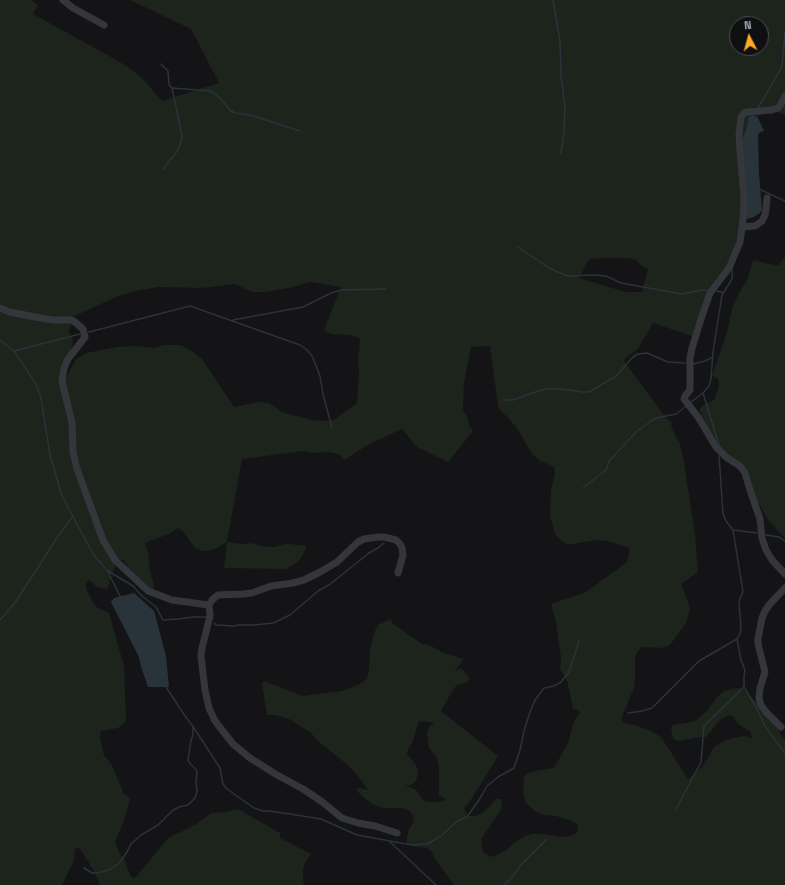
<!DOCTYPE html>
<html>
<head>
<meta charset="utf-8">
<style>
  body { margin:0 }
  #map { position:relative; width:785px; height:885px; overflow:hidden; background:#141416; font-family:"Space Grotesk",sans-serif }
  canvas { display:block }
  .north { position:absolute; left:729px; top:16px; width:40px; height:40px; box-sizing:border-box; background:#0f0f11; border:1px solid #4b4d53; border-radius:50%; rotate:354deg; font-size:11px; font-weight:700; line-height:16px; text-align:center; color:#a5abb7 }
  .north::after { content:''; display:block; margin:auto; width:14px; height:18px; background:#fcaa26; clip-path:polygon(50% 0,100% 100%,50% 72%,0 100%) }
</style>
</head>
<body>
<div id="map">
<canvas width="785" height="885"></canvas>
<div class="north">N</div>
</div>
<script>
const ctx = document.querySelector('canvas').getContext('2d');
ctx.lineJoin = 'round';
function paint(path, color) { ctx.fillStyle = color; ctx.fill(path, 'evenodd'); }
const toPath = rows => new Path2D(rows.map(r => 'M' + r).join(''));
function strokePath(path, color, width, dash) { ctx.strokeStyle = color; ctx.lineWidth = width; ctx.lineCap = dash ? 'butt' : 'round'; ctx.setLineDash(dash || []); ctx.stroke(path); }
const green = toPath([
  [0,0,31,0,38,5,33,14,113,58,128,67,143,79,162,101,219,83,191,29,130,0,785,0,785,115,775,110,760,111,758,118,753,115,748,117,747,127,740,146,744,214,733,255,717,285,695,337,653,323,638,349,628,356,624,361,666,418,671,422,672,429,680,444,683,456,695,534,698,572,681,584,688,601,690,610,686,623,670,645,661,648,642,647,637,652,635,658,635,681,634,688,621,719,623,723,635,725,653,732,661,737,667,746,688,779,703,766,714,747,726,740,739,737,746,736,752,739,751,732,738,724,733,716,729,715,723,718,719,721,706,737,699,737,679,741,673,739,671,730,673,725,693,722,699,718,706,712,718,696,724,691,739,688,743,689,755,701,761,698,778,726,781,736,785,740,785,885,454,885,436,860,432,852,427,848,412,846,407,844,407,838,409,829,414,821,413,816,410,811,402,808,383,808,372,804,363,797,356,790,359,788,368,790,361,780,349,766,319,742,311,733,291,720,283,717,274,715,267,715,262,683,264,681,303,696,316,694,341,691,353,687,362,683,367,678,369,671,370,649,375,631,378,625,391,619,392,623,422,644,429,645,444,653,464,659,454,672,461,668,463,670,470,679,466,683,459,684,454,688,441,711,498,756,476,792,466,807,464,807,466,813,469,816,475,816,482,813,488,808,496,799,501,799,502,804,501,810,487,830,481,840,482,848,484,853,493,857,506,850,518,840,525,836,532,834,542,834,561,837,570,836,577,833,578,825,572,821,556,816,544,815,536,812,526,803,524,797,523,791,524,777,528,773,535,771,554,768,568,743,574,721,580,712,578,710,573,709,567,680,560,669,561,658,556,622,551,604,586,592,627,562,629,556,629,548,612,542,596,540,572,544,566,544,561,540,555,534,550,516,551,490,555,473,554,467,546,463,540,461,533,455,516,427,510,420,500,410,498,406,490,346,471,347,464,382,463,406,463,410,467,416,469,425,473,431,448,462,417,447,402,429,368,445,344,460,340,455,333,453,326,452,312,453,304,451,242,459,227,542,242,544,252,543,260,546,269,547,275,547,285,544,290,544,307,546,301,558,295,564,286,569,224,568,227,542,215,549,207,551,202,551,195,548,183,531,178,528,169,534,145,543,148,553,150,570,154,585,153,594,142,585,132,571,122,559,118,563,111,574,109,584,107,589,97,587,89,580,86,582,86,588,93,603,98,608,109,613,124,666,126,719,124,724,118,728,101,731,100,736,104,756,110,762,113,768,124,794,130,798,125,818,115,842,119,852,125,861,129,873,132,878,135,878,168,838,195,825,211,813,225,812,238,809,280,833,280,838,311,854,305,863,303,871,303,879,304,885,100,885,94,871,79,847,75,849,74,860,62,885,0,885],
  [737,24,761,24,761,48,737,48],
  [606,258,627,258,636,260,640,265,648,269,642,292,626,292,579,278,589,259],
  [310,282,341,287,324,330,331,334,350,335,357,337,360,339,359,352,358,360,359,374,357,403,334,420,325,421,313,420,296,416,284,413,269,403,258,402,234,407,202,359,192,351,181,345,163,345,155,348,136,346,117,347,86,353,76,359,63,383,68,356,71,349,73,341,69,332,71,324,69,318,77,315,116,297,135,291,159,287,202,288,235,284,252,292,267,292,293,287],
  [419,721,434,723,429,727,427,733,429,748,437,758,439,767,439,795,446,800,439,802,431,802,424,801,417,791,413,788,405,786,410,785,415,782,417,777,418,770,416,765,407,754,408,749,412,743],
  [785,257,785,538,768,520,753,493,747,475,720,450,699,410,702,406,714,400,718,389,719,382,717,378,712,376,727,332,732,309,739,293,747,280,753,260,778,266]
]);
const water = toPath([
  [753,115,758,118,764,131,760,132,758,135,759,173,762,210,760,213,754,217,746,219,740,146,747,127,748,117],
  [134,593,154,611,166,656,169,687,148,687,141,667,139,657,111,602,114,598]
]);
const stream = toPath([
  [553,0,560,41,561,76,565,106,564,131,561,154],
  [161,64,168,71,169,85,172,88,179,121,182,137,180,145,176,153,163,169],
  [172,88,211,91,220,98,230,110,235,113,250,115,300,131],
  [758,108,782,67,785,33],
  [759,189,785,201],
  [518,247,549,268,565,275,570,276,595,275,606,276,621,283,682,294,702,290,707,290],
  [716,291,723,292],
  [233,320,303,307,331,293,342,290,386,289],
  [89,332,190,306,300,345,307,350,312,356,315,363,320,376,323,394,332,428],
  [0,340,14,351,36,384,41,398,50,455,62,496,93,554,107,570,121,598],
  [14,351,80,334],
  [693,364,705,361,713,357],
  [703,393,719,445],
  [504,400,513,400,522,397,532,393,546,389,557,389,570,390,581,392,589,392,616,376,633,357,638,354,647,353,668,362,685,363],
  [691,402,703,393,709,386,711,379,713,352,722,295,732,279,732,268],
  [583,488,606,470,609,461,613,457,637,431,651,421,656,418,676,414,685,407],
  [733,530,757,533],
  [766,535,779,537,785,541],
  [108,571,133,586,142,596,156,607,163,620,178,619,193,617,208,617],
  [0,620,14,604,39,566,56,539,73,516],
  [214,623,216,625,234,626,238,625,254,625,273,623,290,615,318,591,329,585,369,553,378,548,384,543],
  [737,639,741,660,745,670,744,676,744,687,756,707,766,728,785,753],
  [166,687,185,716,192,725,220,768,223,784,227,789,254,808,263,811,269,811,290,814,321,819,357,835,412,845,427,844,441,836,457,821,467,817,479,800,487,786,498,777,514,768,520,750,524,731,529,715,535,700,544,688,554,686,561,682,569,672,579,641],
  [628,713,642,711,652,708,699,661,737,639,740,634,741,627,739,604,740,598,743,592,733,530,726,521,723,514,719,455],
  [676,809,701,762,704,726,744,687],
  [389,841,436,885],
  [84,868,92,873,97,873,109,870,118,864,123,858,128,850,131,844,141,835,158,825,172,811,179,807,188,805,195,798,197,792,196,782,197,772,195,768,191,765,188,760,191,741,193,735,193,727],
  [504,885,512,877,521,865,546,840]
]);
const minor = toPath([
  [63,0,73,8,104,25],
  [785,96,781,104,778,108,772,110,748,112,744,113,741,117,739,134,740,151,744,196,743,220,740,242,729,268,710,293,702,316,692,348,690,358,690,390,685,396,684,399,698,417,716,447,726,457,740,466,745,473,750,490,760,519,762,538,766,550,772,560,785,574],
  [742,227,755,226,762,221,765,215,766,209,767,198],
  [0,308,10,312,35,317,53,320,71,320,75,322,83,329,85,337,68,359,64,368,62,381,72,423,73,452,77,469,103,540,115,560,148,591,172,600,209,605],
  [781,727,766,712,761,705,759,698,760,688,765,672,758,644,758,639,762,618,765,611,769,605,785,588],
  [397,833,375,826,358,823,342,818,321,801,303,789,277,775,250,758,233,744,215,721,209,708,205,690,201,656,202,648,210,616,209,605,212,600,218,595,244,594,252,593,271,586,293,583,304,580,320,572,337,562,358,542,364,539,378,537,384,537,396,540,400,544,402,548,403,555,398,573]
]);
paint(green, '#1c241c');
paint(water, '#29333a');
strokePath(stream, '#29333a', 1.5);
strokePath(minor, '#35363b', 7);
</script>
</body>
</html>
